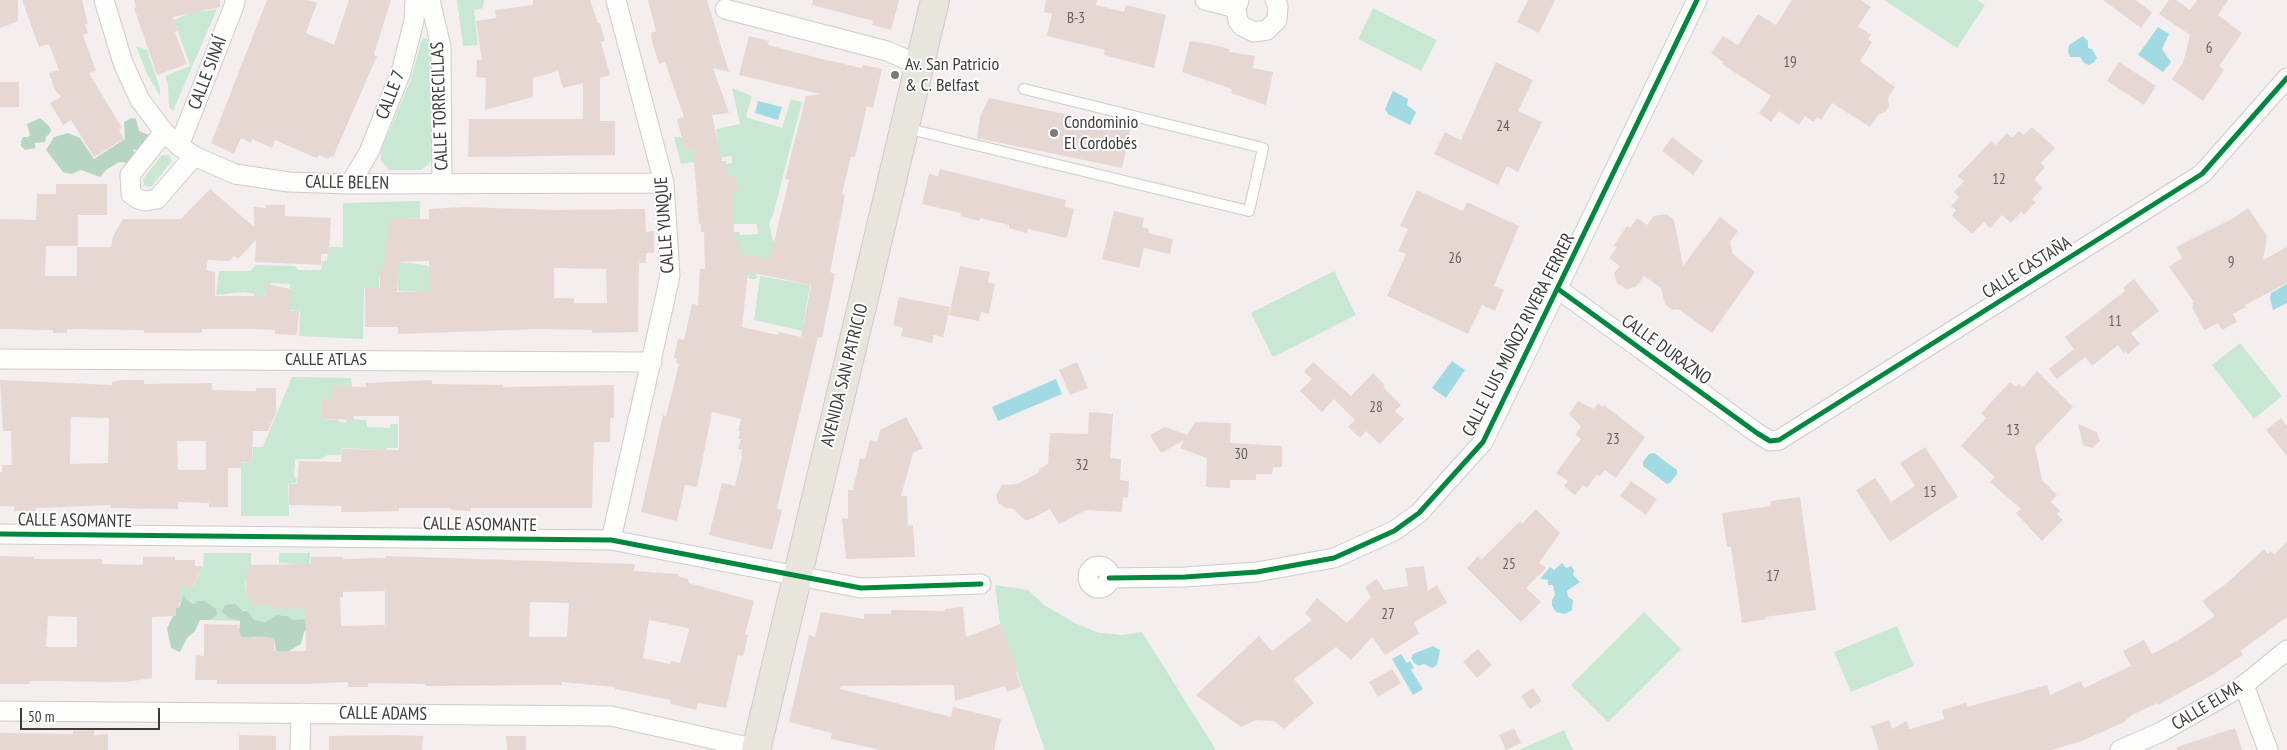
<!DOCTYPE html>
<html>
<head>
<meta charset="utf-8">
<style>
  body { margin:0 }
  #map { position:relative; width:2287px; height:750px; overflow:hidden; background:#f4efee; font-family:"PT Sans Narrow",sans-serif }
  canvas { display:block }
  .scale { position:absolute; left:20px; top:708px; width:140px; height:22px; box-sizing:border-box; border:2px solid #3d3a38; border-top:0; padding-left:6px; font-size:15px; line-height:18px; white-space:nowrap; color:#3d3a38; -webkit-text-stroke:4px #fff; paint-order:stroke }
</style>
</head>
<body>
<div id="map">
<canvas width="2287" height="750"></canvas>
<div class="scale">50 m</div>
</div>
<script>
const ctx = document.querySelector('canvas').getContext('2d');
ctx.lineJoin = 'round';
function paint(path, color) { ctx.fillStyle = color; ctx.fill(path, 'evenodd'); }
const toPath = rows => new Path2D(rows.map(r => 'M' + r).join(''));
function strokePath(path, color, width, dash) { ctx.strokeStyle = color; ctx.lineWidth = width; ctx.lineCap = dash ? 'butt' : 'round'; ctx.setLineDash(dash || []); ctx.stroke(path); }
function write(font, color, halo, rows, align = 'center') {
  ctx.font = font + ' "PT Sans Narrow",sans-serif'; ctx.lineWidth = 4; ctx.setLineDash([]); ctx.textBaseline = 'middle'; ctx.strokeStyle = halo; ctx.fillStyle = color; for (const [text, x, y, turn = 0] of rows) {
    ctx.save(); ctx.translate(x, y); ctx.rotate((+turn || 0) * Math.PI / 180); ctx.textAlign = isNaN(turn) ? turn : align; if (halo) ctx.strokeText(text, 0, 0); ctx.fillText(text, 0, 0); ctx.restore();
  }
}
const green = toPath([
  [457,0,484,0,483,8,474,10,478,45,463,46],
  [1884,0,1977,0,1985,5,1957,48],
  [1373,8,1437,40,1421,71,1358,39],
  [217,9,173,111,169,107,168,85,165,76,190,66,174,20,190,13],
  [424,38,431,40,432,50,433,157,428,165,421,170,389,170,381,161,381,151,411,79,421,41],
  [136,46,147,50,160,88,160,96,147,74],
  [732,88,752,96,746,117,782,128,791,99,802,102,773,215,769,223,773,241,790,245,755,273,758,277,755,279,750,279,730,245,733,232,739,232,740,235,758,234,757,224,732,224,723,164,732,163,732,156,681,164,674,137,683,137,685,150,718,142,716,129,740,124],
  [162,155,169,155,172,161,152,186,148,187,144,185,143,179],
  [420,201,420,218,390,220,387,238,397,262,426,265,433,270,433,292,398,291,397,274,379,276,379,288,364,288,363,339,299,336,300,311,290,310,290,284,271,283,270,288,266,289,263,328,256,328,254,294,244,292,216,295,219,271,250,271,256,265,295,266,298,270,321,270,322,261,327,260,329,247,343,247,343,203],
  [1334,271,1356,315,1273,357,1251,313],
  [760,276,810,285,803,325,818,329,817,334,754,320],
  [2240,343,2282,396,2254,419,2212,365],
  [292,377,351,378,352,387,331,386,331,399,322,399,321,419,339,420,339,422,346,423,347,419,366,420,367,427,390,428,390,424,398,424,398,448,387,448,386,450,342,448,341,455,328,455,320,459,295,459,294,475,297,480,296,483,288,484,289,516,241,516,241,463,252,462,253,447,263,447],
  [204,553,251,553,251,568,245,583,245,597,251,597,252,605,273,605,297,576,297,564,279,563,279,553,310,553,309,622,306,619,293,620,287,616,277,615,265,622,258,621,253,619,248,611,239,609,234,619,240,621,210,620,217,615,186,599,179,603,179,587,193,586,203,566],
  [995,585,1028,590,1044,605,1075,623,1099,633,1123,635,1142,632,1216,750,1045,750,1000,624],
  [1644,612,1681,649,1608,722,1571,685],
  [1897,626,1914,666,1851,692,1834,652],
  [1564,730,1573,750,1519,750]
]);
const forest = toPath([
  [40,118,49,126,51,130,50,133,46,137,45,142,35,143,35,148,25,150,21,146,21,141,23,137,28,137,30,135,27,124],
  [131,118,136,119,139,131,149,135,149,142,141,149,133,150,136,157,133,161,127,163,119,162,106,170,100,177,81,170,71,174,63,172,46,150,54,137,68,133,80,138,94,159,125,139,124,122],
  [183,596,185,596,186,599,194,604,198,601,204,601,216,609,217,615,210,620,200,620,195,631,187,638,180,652,171,648,167,628,173,616,176,616,176,608,179,608],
  [235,604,243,611,248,611,253,619,258,621,265,622,277,615,287,616,293,620,306,619,306,630,304,632,301,644,289,651,276,651,274,638,252,637,238,643,240,621,229,618,222,612,225,605]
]);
const water = toPath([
  [2158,27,2169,34,2162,49,2171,62,2163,72,2138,55],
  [2083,36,2088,41,2088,48,2092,49,2097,58,2094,62,2089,65,2084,63,2080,57,2070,57,2068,51,2069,45],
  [1393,91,1408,99,1407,105,1416,112,1410,125,1388,114,1385,109],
  [758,101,782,107,778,120,755,113],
  [2287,284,2287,303,2273,310,2270,298,2271,293],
  [1452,361,1465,370,1446,398,1432,388],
  [1056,379,1062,394,998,421,992,407],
  [1654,453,1677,470,1677,474,1670,483,1667,484,1643,466,1643,462,1649,454],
  [1562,563,1566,568,1571,566,1574,570,1573,575,1580,582,1567,591,1568,597,1573,600,1572,610,1565,614,1556,612,1552,606,1552,600,1555,595,1553,585,1548,585,1548,580,1540,579,1550,567,1554,570],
  [1433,646,1440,650,1437,665,1432,668,1424,664,1419,666,1414,663,1411,658,1413,654],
  [1401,654,1407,663,1410,661,1414,668,1411,670,1423,689,1413,695,1392,659]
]);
const building = toPath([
  [0,0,18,0,18,21,0,28],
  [22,0,82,0,88,24,85,24,88,33,83,35,96,71,89,73,122,128,119,130,124,139,94,157,71,120,63,125,50,103,61,97,55,90,49,73,59,70,49,44,39,47],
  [134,0,220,0,220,7,173,17,178,31,175,32,187,64,157,75,134,8,136,7],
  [267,0,307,0,317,3,306,33,334,45,349,0,391,0,374,55,377,56,333,157,330,156,329,159,319,155,318,158,314,157,275,140,272,148,252,139,251,143,241,138,234,154,211,143],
  [533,0,590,0,598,23,600,23,605,41,601,42,610,75,600,78,600,121,615,121,615,155,468,157,469,119,583,119,583,83,563,88,558,71,533,78,533,97,485,110,486,78,476,77,477,60,482,60,476,21,496,18,495,10,533,5],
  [648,0,707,0,729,72,713,68,729,113,712,115,722,161,726,161,728,177,736,176,739,192,733,192,734,241,740,241,740,254,770,259,789,180,785,179,806,96,820,94,739,75,749,36,769,41,768,45,818,58,862,68,863,65,882,69,873,108,867,106,855,157,851,156,842,194,845,195,830,272,835,274,822,338,818,337,784,479,777,509,782,510,772,550,709,535,722,483,735,486,742,457,741,457,742,450,738,449,741,439,738,439,740,431,738,431,741,419,712,412,697,487,685,485,677,521,641,512,663,415,666,416,679,364,676,363,677,359,674,358,678,339,684,340,692,304,698,305,700,269,705,269,704,232,701,232,701,224,699,224,693,148,685,150,677,119,684,117,665,62,659,64,652,42,651,33,656,31],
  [748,272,811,285,801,337,779,332,778,335,742,327],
  [813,0,899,0,891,30,872,25,873,21,812,5],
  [1046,0,1097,0,1096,5,1124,12,1126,5,1166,15,1154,68,1104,55,1105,50,1047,36,1052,14,1044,12],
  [1528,0,1555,0,1539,33,1517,22],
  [1792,0,1861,0,1871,7,1858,26,1871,35,1868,39,1872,42,1860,61,1895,87,1888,98,1889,106,1885,112,1878,115,1870,127,1832,103,1821,120,1817,117,1813,122,1805,116,1799,125,1779,111,1771,122,1759,113,1771,96,1722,64,1723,62,1711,53,1723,36,1738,45,1758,14,1776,25],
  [2103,0,2135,0,2152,12,2141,28],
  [2169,0,2176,0,2190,10,2197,0,2228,0,2218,15,2242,33,2219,66,2224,70,2203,101,2172,79,2183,63,2190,35,2159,14],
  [1190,41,1210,44,1230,49,1229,52,1255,56,1253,68,1273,72,1266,105,1231,93,1232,89,1182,72],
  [1496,62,1533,80,1518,111,1542,122,1518,172,1507,166,1498,185,1434,154,1445,132,1461,140],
  [2119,62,2156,86,2144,105,2107,81],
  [0,82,19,82,19,107,0,107],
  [989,98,1131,128,1122,168,977,138,980,117],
  [2032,127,2055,148,2041,163,2045,167,2034,180,2043,188,2032,199,2036,202,2024,215,2021,212,2011,223,2002,215,1990,228,1984,222,1972,234,1952,216,1956,210,1951,206,1959,197,1954,192,1964,181,1958,176,1991,141,1996,145,2007,133,2012,138,2019,131,2024,135],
  [1672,137,1703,161,1693,175,1662,151],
  [940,169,1066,200,1065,207,1074,209,1067,238,1028,229,1027,233,1009,228,1009,225,980,218,979,221,960,216,961,213,922,204,929,174,938,176],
  [56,184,107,184,107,215,78,215,78,246,46,246,45,276,77,276,77,247,111,247,113,236,123,219,181,219,210,189,254,227,254,207,266,208,266,205,285,205,285,216,331,218,329,254,321,254,321,265,255,262,256,240,238,259,234,256,229,261,208,260,206,270,215,272,215,296,266,296,266,284,291,289,290,311,299,311,297,335,275,334,275,330,251,329,202,329,202,333,144,333,144,330,67,329,67,333,53,333,53,330,0,329,0,219,36,220,37,194,56,194],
  [1417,190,1463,211,1467,202,1519,226,1494,286,1504,290,1495,311,1482,305,1468,334,1387,296,1406,254,1398,251,1408,229,1400,226],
  [464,207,554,210,645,209,646,232,654,231,654,253,646,253,646,263,639,263,638,332,592,333,592,330,538,329,398,334,398,327,365,327,365,288,380,288,380,268,384,268,389,218,429,219,429,209],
  [429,261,429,291,397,292,398,262],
  [554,268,606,269,607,303,574,303,574,298,554,298],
  [2248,208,2267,236,2263,260,2287,247,2287,283,2245,305,2246,307,2233,314,2237,322,2222,330,2218,323,2204,330,2192,307,2194,306,2192,303,2194,302,2169,267,2182,258,2176,247,2232,219],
  [1114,211,1144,218,1142,227,1149,229,1148,233,1173,239,1170,254,1144,248,1139,268,1102,259],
  [1666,214,1674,220,1683,266,1720,217,1738,231,1730,242,1733,254,1755,272,1712,333,1678,309,1672,310,1665,304,1661,288,1644,276,1636,287,1626,289,1617,283,1614,273,1620,266,1609,258,1617,248,1614,245,1627,226,1630,228,1637,218,1647,225,1654,216],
  [960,266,990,272,988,282,995,284,989,314,981,312,979,321,949,315],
  [2134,279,2159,311,2131,333,2140,344,2128,354,2126,351,2124,353,2118,345,2092,366,2085,357,2057,379,2049,369,2074,349,2065,337,2125,291,2123,288],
  [899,297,950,307,943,337,934,335,932,343,901,336,903,328,893,325],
  [1077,362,1088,388,1070,395,1059,370],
  [1313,362,1351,396,1373,373,1385,385,1383,387,1401,405,1395,411,1404,419,1380,444,1366,431,1360,438,1348,427,1355,420,1334,399,1322,412,1300,391,1312,379,1304,372],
  [2037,371,2073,407,2035,447,2042,480,2057,495,2051,502,2060,511,2057,514,2063,520,2042,541,2016,513,2021,509,1990,482,1995,477,1961,446,1986,418,1981,413,2010,382,2016,387,2019,384,2023,387],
  [0,380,112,385,112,382,122,380,144,380,144,384,212,383,212,390,256,391,256,388,276,388,276,413,268,431,253,431,252,462,241,462,241,468,228,468,228,507,209,507,209,503,178,502,178,509,111,508,111,505,36,508,36,511,14,511,15,506,0,506,0,472,2,472,2,465,12,465,11,431,3,431],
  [71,417,109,418,108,463,70,464],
  [177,441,206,441,206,470,178,470],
  [432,380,432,384,503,385,503,387,614,385,614,418,610,418,610,442,594,442,592,508,471,508,471,511,451,510,451,508,399,508,399,511,363,512,341,512,342,506,289,505,289,484,297,484,299,461,341,462,342,449,399,450,399,416,354,416,354,420,321,419,322,399,331,399,331,386,366,387,366,383],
  [1578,401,1594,409,1598,403,1602,407,1604,405,1645,437,1616,478,1605,470,1600,476,1597,474,1587,488,1583,485,1575,495,1564,486,1568,481,1556,473,1581,439,1575,435,1581,427,1569,414],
  [1089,412,1113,414,1110,458,1121,459,1120,480,1129,481,1128,498,1123,497,1122,512,1086,510,1059,524,1050,509,1029,520,1025,520,1013,509,1006,508,998,503,996,495,1002,485,1017,484,1040,472,1039,469,1048,464,1050,433,1088,434],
  [906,417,923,448,913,453,901,496,907,496,908,526,913,525,915,557,846,559,842,518,848,519,848,490,853,490,860,458,865,459,870,440,877,442,880,430],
  [2281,418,2287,426,2287,456,2266,430],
  [1195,422,1231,423,1230,443,1282,446,1282,467,1273,467,1272,474,1256,474,1256,480,1230,480,1230,488,1206,487,1207,458,1180,448,1184,440,1161,453,1150,435,1165,427,1187,435],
  [2078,424,2097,432,2100,441,2092,448,2083,445],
  [1925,447,1958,497,1890,542,1856,490,1875,478,1891,502,1915,486,1900,463],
  [1631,481,1657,499,1646,515,1620,496],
  [1800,497,1816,610,1765,617,1766,619,1742,623,1731,547,1727,547,1722,513,1771,506,1770,501],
  [1536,509,1560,533,1539,563,1546,568,1526,588,1541,602,1521,622,1467,568,1478,556,1481,560,1520,521,1522,524],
  [2287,541,2287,617,2240,651,2243,655,2212,675,2158,705,2157,703,2132,715,2124,722,2082,741,2051,750,1879,750,1871,726,1889,720,1892,729,1906,721,1910,729,1944,719,1942,710,1966,703,1967,707,2047,685,2050,695,2081,681,2084,688,2131,666,2123,651,2144,640,2152,654,2180,639,2215,616,2202,601,2227,583,2264,549,2268,554,2271,551,2274,555],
  [0,556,34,557,34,559,102,559,102,564,143,565,143,557,175,557,175,560,195,560,195,566,203,566,192,587,179,587,179,608,176,608,176,616,152,617,152,678,127,682,30,681,29,684,0,684],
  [48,616,77,617,77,647,46,647],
  [385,556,635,564,634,571,678,574,678,576,688,579,689,583,754,601,745,634,748,635,743,656,738,655,726,708,698,703,696,710,670,704,671,700,615,689,615,687,562,682,562,685,549,685,425,686,425,684,368,683,368,687,348,687,348,682,306,684,217,684,217,680,195,680,196,655,204,656,204,624,238,625,241,637,274,638,274,651,306,651,305,609,273,609,273,605,251,605,251,597,245,597,247,568,251,568,251,565,311,564,311,557,343,557,343,559,385,558],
  [385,591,385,625,341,626,340,597,343,597,343,592],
  [530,602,569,603,567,637,529,637],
  [649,620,687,628,689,630,680,663,671,661,670,664,643,658],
  [1424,566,1428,591,1437,585,1447,603,1414,622,1419,634,1385,655,1372,637,1351,660,1336,647,1294,679,1314,703,1284,729,1274,721,1256,720,1241,727,1196,695,1259,636,1272,651,1312,620,1305,613,1317,598,1347,623,1371,597,1365,587,1377,579,1384,590,1408,586,1405,568],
  [963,607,966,637,1000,624,1018,671,1016,672,1021,687,1007,692,1005,686,955,701,954,685,841,686,840,689,951,717,953,707,1001,719,994,750,881,750,831,739,832,733,789,722,809,635,815,637,821,612,864,619,864,614,891,614,891,610,946,611,945,609],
  [1478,649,1492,665,1477,678,1463,662],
  [1392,669,1401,683,1378,697,1369,682],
  [1533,688,1542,701,1530,709,1521,696],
  [1514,728,1521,743,1506,750,1499,735],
  [2235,728,2242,750,2177,750,2177,747],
  [94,730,94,735,108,734,108,750,0,750,0,733,73,734,73,731],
  [239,735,276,736,276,750,239,750],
  [397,735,423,736,422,750,329,750,329,736],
  [506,736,526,736,526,750,507,750]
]);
const service = toPath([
  [905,128,1249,211,1263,148,1024,89]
]);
const minor = toPath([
  [104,0,123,63,140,100,164,132,179,146,194,156,235,174,289,182,350,184,664,183],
  [430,0,441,47,442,184],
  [1205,0,1236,8],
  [1239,0,1236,8,1238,21,1242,26,1254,32,1267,30,1277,20,1278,6,1275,0],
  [725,9,887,51,919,65],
  [164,132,130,175,131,194,138,199,145,201,157,199,194,156],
  [179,146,234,6,235,0],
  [350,184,369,152,401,72,414,21,415,0],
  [1558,289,1757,433,1770,441,1779,440,2202,174,2287,78],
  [0,359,652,362],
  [0,534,611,540,861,588,981,584],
  [611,540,670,276,664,183,616,0],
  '1088 577a11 11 0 1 1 22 0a11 11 0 1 1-22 0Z',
  [1109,578,1185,577,1257,572,1334,558,1394,531,1419,513,1483,442,1697,0],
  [2244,685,2268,750],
  [0,711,611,716,761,750],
  [300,750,301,713],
  [2120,750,2161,732,2244,685,2287,650]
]);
const primary = toPath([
  [756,750,935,0]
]);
const cycleway = toPath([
  [1558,289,1757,433,1770,441,1779,440,2202,174,2287,78],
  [0,534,611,540,861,588,981,584],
  [1109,578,1185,577,1257,572,1334,558,1394,531,1419,513,1483,442,1697,0]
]);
const markers = [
  [895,75,5,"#7d7978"],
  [1054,133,5,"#7d7978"]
];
const numberNames = [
  ["B-3",1076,19],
  ["6",2209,49],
  ["19",1790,63],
  ["24",1503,127],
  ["12",1999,180],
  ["26",1455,259],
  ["9",2231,263],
  ["11",2115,322],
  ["28",1376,408],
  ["13",2013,431],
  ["23",1613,440],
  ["30",1241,455],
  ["32",1082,466],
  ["15",1930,493],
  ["25",1509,565],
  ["17",1773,577],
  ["27",1388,615]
];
const poiNames = [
  ["Av. San Patricio",905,65],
  ["& C. Belfast",905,86],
  ["Condominio",1064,123],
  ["El Cordobés",1064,144]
];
const streetNames = [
  ["CALLE SINAÍ",208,73,-69],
  ["CALLE 7",391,95,-69],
  ["CALLE TORRECILLAS",440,106,-92],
  ["CALLE BELEN",347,183,1],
  ["CALLE YUNQUE",665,225,-94],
  ["CALLE CASTAÑA",2027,268,-32],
  ["CALLE LUIS MUÑOZ RIVERA FERRER",1519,335,-63],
  ["CALLE DURAZNO",1666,350,36],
  ["CALLE ATLAS",326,360],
  ["AVENIDA SAN PATRICIO",845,375,-76],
  ["CALLE ASOMANTE",75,521,1],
  ["CALLE ASOMANTE",480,525,1],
  ["CALLE ELMA",2207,706,-31],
  ["CALLE ADAMS",383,714,1]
];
paint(green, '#c8e8d4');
paint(forest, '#b6d6c3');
paint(water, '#a1dae2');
paint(building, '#e6d7d3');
strokePath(service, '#cfcbca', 12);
strokePath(minor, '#cfcbca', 21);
strokePath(primary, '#cdcac9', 30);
strokePath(service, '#fdfdfc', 10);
strokePath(minor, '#fdfdfc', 19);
strokePath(primary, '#e8e5dc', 28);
strokePath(cycleway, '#00873e', 5);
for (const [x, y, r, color] of markers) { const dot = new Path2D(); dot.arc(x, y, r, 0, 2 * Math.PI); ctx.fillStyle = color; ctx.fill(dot); strokePath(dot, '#fff', 2); }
write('15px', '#67615f', null, numberNames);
write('18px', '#3d3a38', '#fff', poiNames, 'left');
write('18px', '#3d3a38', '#fff', streetNames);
</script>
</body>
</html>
